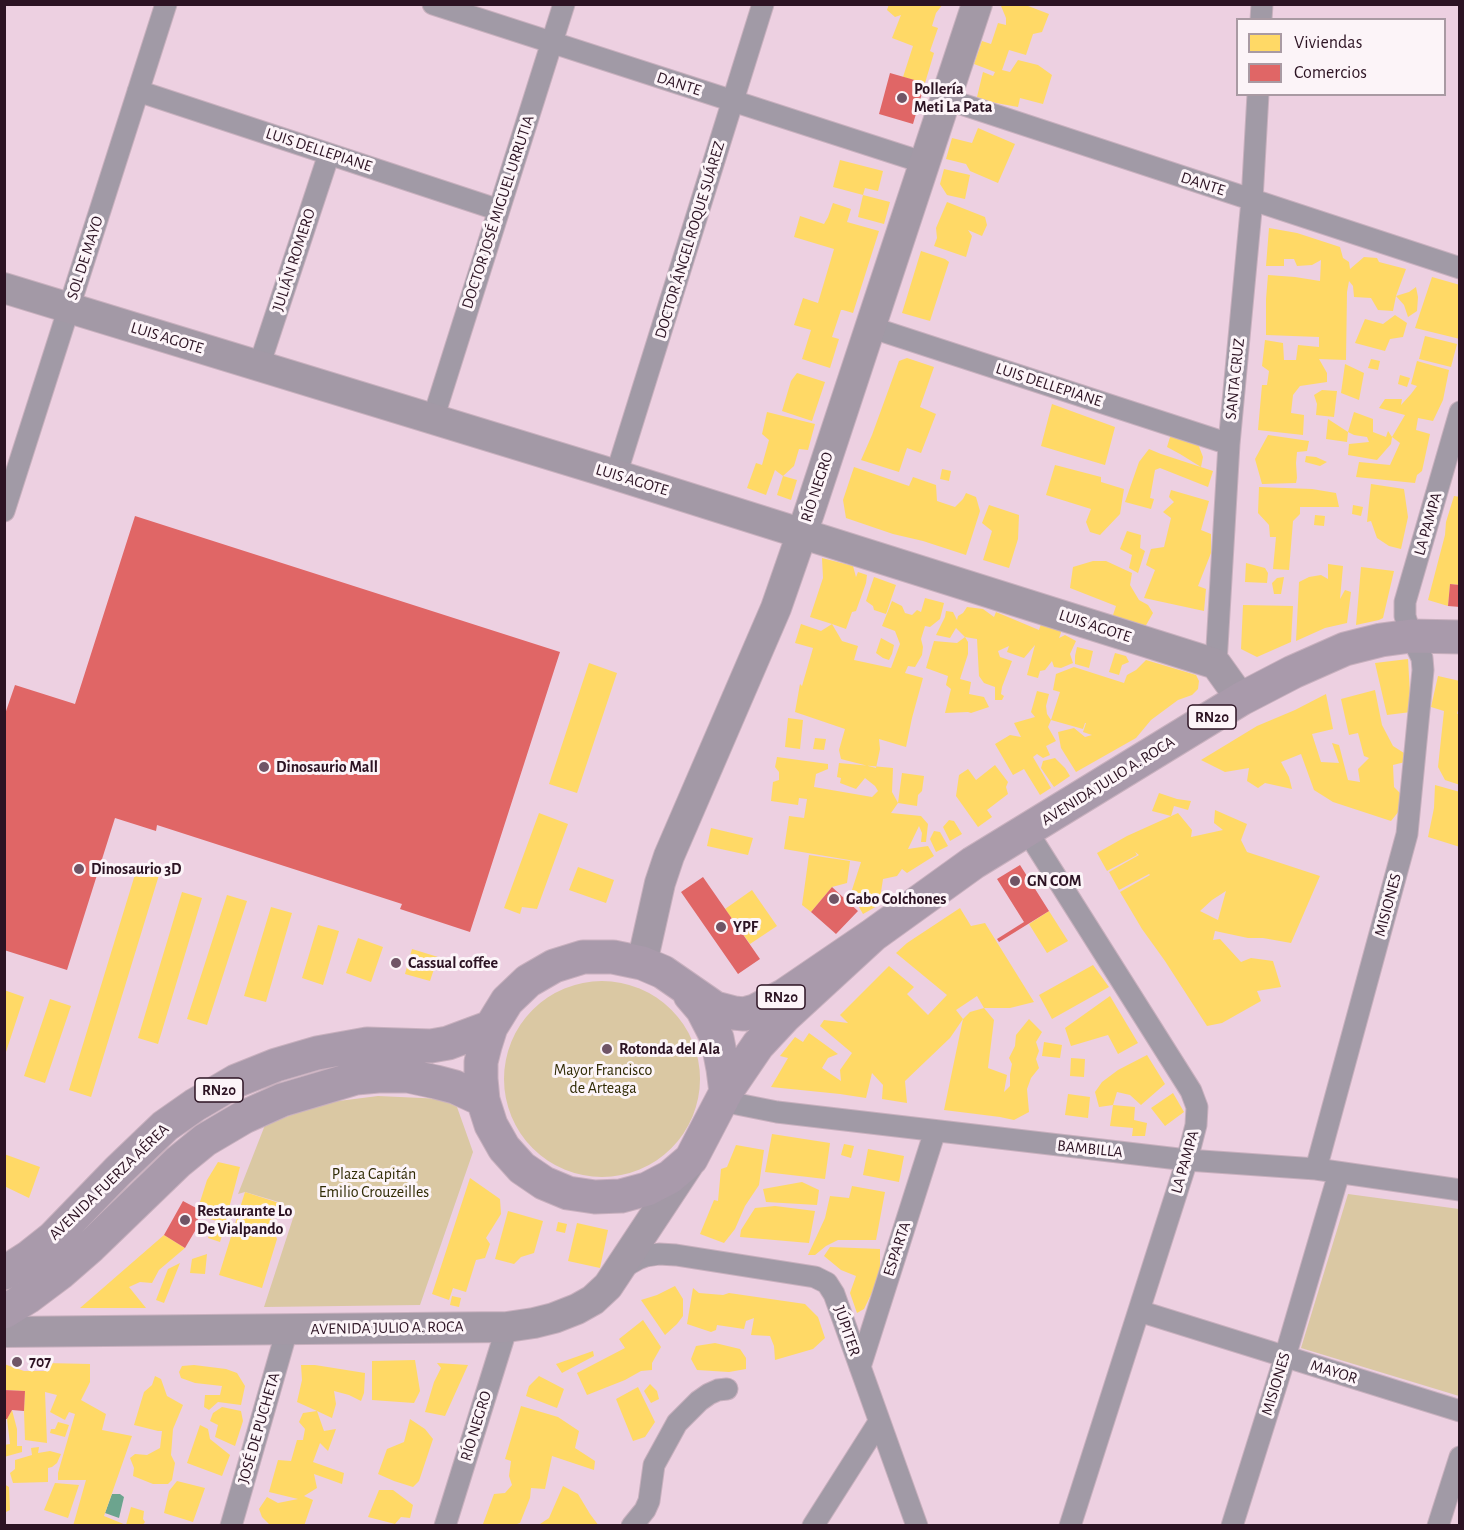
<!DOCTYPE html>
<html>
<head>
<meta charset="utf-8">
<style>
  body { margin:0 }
  #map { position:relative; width:1464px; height:1530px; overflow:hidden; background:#edd0e1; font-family:"Alegreya Sans",sans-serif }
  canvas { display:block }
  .frame { position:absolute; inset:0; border:6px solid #2c1323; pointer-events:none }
  .legend { position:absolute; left:1236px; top:18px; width:210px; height:78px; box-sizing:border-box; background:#fcf4f8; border:2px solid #a99aa3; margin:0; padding:8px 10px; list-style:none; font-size:18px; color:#2c1323 }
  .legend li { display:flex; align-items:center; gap:12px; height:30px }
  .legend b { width:30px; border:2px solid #a99aa3 }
</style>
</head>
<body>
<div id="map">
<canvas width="1464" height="1530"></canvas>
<div class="frame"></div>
<ul class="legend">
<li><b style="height:16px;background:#ffd966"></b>Viviendas</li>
<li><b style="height:16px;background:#e06666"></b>Comercios</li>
</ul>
</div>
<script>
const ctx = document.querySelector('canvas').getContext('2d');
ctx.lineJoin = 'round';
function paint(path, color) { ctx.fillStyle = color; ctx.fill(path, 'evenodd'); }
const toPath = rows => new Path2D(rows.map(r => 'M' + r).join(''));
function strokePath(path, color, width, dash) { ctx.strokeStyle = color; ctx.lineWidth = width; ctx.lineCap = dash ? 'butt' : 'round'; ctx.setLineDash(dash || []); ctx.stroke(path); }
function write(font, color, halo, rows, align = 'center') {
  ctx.font = font + ' "Alegreya Sans",sans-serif'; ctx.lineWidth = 6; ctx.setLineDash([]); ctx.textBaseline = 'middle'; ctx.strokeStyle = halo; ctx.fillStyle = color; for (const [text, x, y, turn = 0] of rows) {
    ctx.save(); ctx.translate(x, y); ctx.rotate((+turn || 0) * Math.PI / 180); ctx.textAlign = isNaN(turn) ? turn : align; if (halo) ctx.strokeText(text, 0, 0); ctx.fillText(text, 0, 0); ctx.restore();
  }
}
const green = toPath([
  '504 1079a98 98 0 1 1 196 0a98 98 0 1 1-196 0Z',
  [378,1096,443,1099,457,1107,473,1152,420,1305,264,1307,295,1212,279,1202,245,1192,238,1194,265,1125,323,1103],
  [1348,1194,1459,1209,1459,1396,1301,1348]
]);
const water = toPath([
  [112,1494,120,1494,124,1497,119,1518,105,1513]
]);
const homes = toPath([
  [889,4,943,4,936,13,932,26,938,28,930,51,934,53,925,83,903,77,913,46,892,38,901,15,895,17,887,10],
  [1002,4,1023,4,1049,14,1042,32,1033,34,1026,55,1009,50,1002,70,1010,72,1018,60,1038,65,1052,75,1043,104,1020,98,1018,107,996,103,977,97,983,72,993,76,995,72,974,64,982,41,991,44,998,23,1006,25,1006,18,1001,6],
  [978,128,1015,144,998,183,970,171,966,164,946,159,952,138,972,143],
  [840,160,883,171,878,191,865,188,863,195,890,202,884,224,858,217,863,195,833,187],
  [944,169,970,175,965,199,947,195,940,184],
  [947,202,985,217,987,225,982,236,968,230,972,236,966,257,934,246,937,238,936,228],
  [833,203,851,209,847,222,879,231,853,313,843,310,841,310,832,337,839,339,830,368,802,359,811,330,794,325,803,298,818,303,834,249,794,237,800,216,824,224,828,217],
  [1269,228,1297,233,1340,247,1343,258,1349,262,1350,269,1364,257,1377,258,1379,262,1406,269,1396,296,1409,292,1416,287,1418,297,1417,311,1408,317,1404,305,1396,296,1393,311,1378,310,1371,298,1354,297,1353,286,1349,281,1347,292,1346,360,1319,359,1327,373,1327,382,1300,386,1293,395,1291,413,1304,415,1303,435,1258,430,1262,385,1267,385,1269,371,1262,366,1265,340,1283,343,1284,360,1296,360,1298,345,1319,347,1319,337,1266,335,1266,299,1268,275,1295,277,1320,281,1321,260,1312,265,1297,266,1294,259,1284,259,1284,266,1266,266],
  [921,251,945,259,949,262,930,321,902,313],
  [1432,277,1460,285,1460,339,1415,328],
  [1395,315,1407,323,1403,337,1390,339,1385,351,1355,343,1365,319,1383,324],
  [1425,336,1457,344,1451,367,1419,359],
  [907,358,934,367,920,407,936,414,921,453,907,448,899,472,861,460,872,435,899,361],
  [1371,359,1380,361,1378,370,1368,368],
  [1417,361,1449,370,1443,400,1433,421,1418,418,1416,430,1430,434,1422,471,1417,475,1415,483,1356,477,1359,462,1390,465,1400,443,1392,437,1391,444,1377,460,1348,455,1349,444,1369,442,1367,437,1354,435,1348,432,1354,412,1373,419,1373,432,1386,437,1388,431,1392,437,1405,415,1379,408,1385,399,1402,399,1401,405,1411,394,1417,386,1411,384],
  [1345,364,1364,373,1359,400,1341,393],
  [797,373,825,382,812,421,782,411,791,381],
  [1400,375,1410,378,1407,387,1398,384],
  [1322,390,1337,391,1334,417,1316,415,1317,404,1314,395],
  [1052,404,1115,427,1105,465,1041,446],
  [767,412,815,424,808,450,799,449,794,466,783,476,797,480,791,500,777,495,783,476,775,470,766,495,747,488,756,463,762,465,769,440,762,434],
  [1328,419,1348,432,1347,442,1326,439],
  [1171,434,1198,444,1203,457,1201,467,1180,454,1167,447],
  [1268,435,1309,441,1307,451,1297,452,1296,463,1297,478,1296,483,1262,484,1255,459],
  [1149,449,1161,454,1213,471,1208,487,1160,468,1155,470,1150,498,1154,499,1151,509,1125,502,1139,462],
  [1306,456,1316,457,1327,462,1320,466,1305,462],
  [1055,465,1101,477,1101,482,1124,489,1120,514,1100,535,1090,532,1086,522,1091,509,1046,495],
  [854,467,909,486,913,477,936,485,937,501,955,507,963,499,966,493,976,497,980,511,966,555,923,541,893,534,846,518,843,500],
  [942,469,951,471,949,481,940,479],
  [1371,484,1404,489,1408,517,1401,549,1389,546,1377,538,1371,521,1367,522],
  [1259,487,1312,489,1336,493,1339,507,1300,507,1300,514,1293,521,1289,570,1273,569,1276,537,1270,537,1269,525,1258,513],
  [1171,490,1209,501,1201,530,1211,534,1211,553,1198,586,1206,589,1204,611,1144,598,1155,570,1146,565,1151,549,1164,547,1171,518,1163,512,1174,502,1169,497],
  [1454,496,1460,497,1460,585,1450,584,1448,606,1428,600,1445,535,1446,522],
  [989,505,1019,515,1018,539,1009,568,983,560,992,531,982,523],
  [1353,505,1363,507,1361,516,1352,514],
  [1315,515,1325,516,1324,526,1314,525],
  [1127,531,1141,535,1140,548,1145,551,1138,573,1129,568,1132,555,1120,549],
  [822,558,853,566,856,577,858,572,867,575,866,583,856,611,852,612,846,629,832,624,842,641,858,646,854,660,891,668,900,644,895,631,882,626,892,601,902,606,905,613,912,615,917,610,921,612,925,598,944,603,940,619,930,627,925,626,921,639,923,647,922,655,915,667,908,666,905,673,923,678,912,718,906,747,879,739,880,749,876,768,841,759,839,750,845,729,795,712,800,684,802,686,813,648,795,643,801,624,821,631,832,624,810,617,823,578],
  [1093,561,1106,561,1132,573,1130,585,1139,600,1148,605,1153,613,1145,627,1112,618,1116,606,1070,588,1073,567],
  [1246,563,1265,568,1268,573,1267,583,1245,582],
  [1328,564,1343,566,1340,599,1345,590,1351,592,1347,623,1325,628,1296,641,1299,582,1309,577,1321,575,1328,579],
  [1361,567,1394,571,1383,618,1379,620,1356,625],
  [874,577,896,585,886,614,874,610,873,606,866,601],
  [1284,577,1281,594,1274,594,1272,583,1277,578],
  [1243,605,1293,606,1291,642,1257,657,1241,649],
  [967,607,983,609,994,617,996,612,1039,630,1041,624,1062,630,1059,638,1065,635,1076,641,1070,654,1073,663,1061,668,1054,667,1052,661,1045,670,1040,671,1038,678,1027,675,1035,645,1024,658,1007,652,1009,646,998,651,1000,657,1012,661,1002,687,1001,694,1004,696,1002,700,995,700,995,687,984,683,979,676,977,639,965,637,956,628,950,638,936,635,945,617,946,611,953,612,957,620,958,616,963,613],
  [965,637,968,642,968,654,960,679,971,682,969,694,984,697,989,707,971,713,968,712,945,713,951,689,946,685,948,676,926,668,934,641,957,643],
  [881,638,894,645,892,654,889,660,883,658,876,653],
  [1077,647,1093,651,1089,668,1075,664,1075,656],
  [1115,653,1126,656,1129,662,1122,665,1119,675,1109,672],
  [1408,659,1411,712,1387,715,1375,663],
  [1146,660,1196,675,1199,681,1198,689,1192,695,1178,700,1151,720,1136,738,1076,772,1061,748,1058,732,1074,728,1085,737,1092,735,1083,732,1086,723,1085,723,1083,729,1051,720,1060,692,1053,690,1056,674,1074,667,1124,683,1127,675,1136,670],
  [589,663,617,673,577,793,549,784],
  [1438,676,1460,681,1460,702,1457,714,1460,713,1460,785,1445,780,1438,767,1444,711,1431,707],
  [1375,690,1382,725,1393,746,1404,753,1405,762,1393,765,1394,787,1400,793,1399,811,1391,821,1333,802,1314,790,1301,754,1281,762,1289,777,1292,789,1265,783,1258,788,1247,781,1249,768,1225,772,1201,760,1257,726,1295,710,1326,694,1333,729,1312,734,1321,762,1339,763,1332,743,1339,745,1348,780,1360,782,1358,769,1369,758,1364,756,1358,733,1349,735,1341,699],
  [1037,691,1049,694,1046,706,1047,714,1051,720,1048,727,1056,741,1046,746,1050,755,1043,758,1037,754,1033,757,1051,788,1040,795,1024,769,1013,775,995,744,1010,735,1021,737,1014,723,1035,717,1031,712],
  [788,718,803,720,800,749,785,747],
  [815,738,826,739,824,750,813,749],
  [777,757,828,764,828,769,816,774,814,787,872,797,878,791,875,786,865,778,856,789,840,783,841,778,837,777,839,763,893,768,892,792,898,803,891,813,921,816,928,824,926,842,921,842,922,833,919,826,908,849,928,846,934,856,907,873,902,869,897,876,883,879,879,905,863,914,851,893,861,862,784,849,789,816,804,818,807,799,799,798,798,805,771,801,773,782,779,780,779,772,775,767],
  [1055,758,1065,768,1070,776,1054,787,1041,768,1043,761],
  [995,765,1008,782,1006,787,1008,794,987,810,992,817,978,827,956,796,959,775,968,769,976,780],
  [902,773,924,776,922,791,918,795,917,806,898,803],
  [1435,785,1460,792,1460,847,1428,837,1434,808],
  [1159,793,1177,799,1191,801,1188,810,1174,806,1171,816,1152,811],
  [1215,810,1247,824,1241,840,1247,852,1320,876,1291,943,1263,938,1248,938,1215,931,1213,940,1220,939,1241,962,1251,958,1273,961,1281,987,1257,991,1261,1001,1222,1023,1207,1026,1165,961,1142,929,1120,892,1150,875,1149,874,1119,890,1109,872,1139,855,1135,852,1137,855,1107,871,1097,853,1127,836,1178,813,1192,830,1191,837,1223,830,1214,823],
  [1226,891,1218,920,1200,911,1212,900],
  [539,813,568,824,537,909,522,907,520,914,504,908],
  [949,820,954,821,962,834,950,841,943,827],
  [711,828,753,838,748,855,707,846],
  [934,831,940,832,948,846,936,852,930,839],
  [809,855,850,861,847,883,832,887,811,912,802,905],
  [578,867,614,880,606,903,569,890],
  [137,868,159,875,91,1097,69,1090],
  [752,890,777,926,750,944,725,909],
  [182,892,202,898,158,1044,138,1038],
  [227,895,247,901,207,1025,187,1019],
  [271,907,292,913,266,1002,244,996],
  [960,908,971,926,985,923,1034,1002,1010,1008,984,1008,977,996,956,1010,963,1019,950,1038,905,1081,907,1103,882,1099,883,1085,872,1073,866,1098,840,1094,771,1087,788,1058,780,1056,795,1037,803,1042,809,1033,838,1054,828,1058,822,1068,841,1081,840,1070,852,1053,820,1026,824,1020,848,1023,840,1015,889,966,914,987,907,994,928,1015,947,995,896,953,907,943],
  [1049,911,1068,941,1047,953,1029,924],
  [318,925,339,931,323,985,302,978],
  [358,938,383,947,371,982,346,973],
  [412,949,438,957,430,981,405,974],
  [1093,965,1109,987,1052,1019,1039,995],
  [4,990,24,997,5,1055,4,1055],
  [1110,996,1138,1043,1118,1054,1108,1035,1071,1046,1065,1028],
  [50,999,71,1006,45,1083,24,1076],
  [984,1008,994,1020,988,1068,1007,1075,1004,1092,1010,1086,1010,1074,1012,1064,1009,1058,1015,1046,1016,1035,1029,1019,1042,1032,1036,1042,1039,1051,1036,1059,1039,1068,1031,1078,1027,1089,1029,1112,1014,1120,1000,1117,944,1110,963,1019,970,1012],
  [1044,1042,1062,1045,1060,1058,1042,1056],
  [1147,1055,1165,1084,1141,1105,1130,1095,1117,1092,1113,1105,1099,1107,1095,1092,1102,1082,1118,1070],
  [1071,1058,1085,1059,1084,1077,1070,1076],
  [1173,1093,1184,1112,1165,1126,1151,1108],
  [1068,1094,1090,1097,1088,1118,1065,1115],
  [1113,1105,1135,1107,1134,1120,1147,1123,1145,1136,1132,1136,1133,1128,1110,1126],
  [772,1134,830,1143,825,1179,765,1172],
  [844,1144,854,1146,851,1158,841,1155],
  [736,1145,764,1150,759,1185,745,1206,735,1229,724,1243,700,1234,714,1200,718,1201,721,1169,727,1167],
  [868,1149,904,1156,899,1182,863,1175],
  [4,1154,40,1167,29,1198,4,1186],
  [218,1162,240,1167,225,1223,206,1218,200,1210,199,1205,207,1180],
  [470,1178,500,1199,501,1214,486,1238,490,1244,485,1258,476,1260,466,1292,453,1288,449,1300,432,1294],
  [802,1182,819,1190,817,1205,766,1202,763,1189],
  [852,1186,885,1192,876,1240,838,1240,826,1246,815,1255,808,1255,825,1218,830,1196,849,1198],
  [245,1192,279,1203,272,1226,277,1239,262,1288,219,1275],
  [775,1206,815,1211,809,1243,740,1237,741,1230,755,1208],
  [508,1211,543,1221,534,1253,521,1257,514,1264,495,1259],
  [558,1222,567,1224,565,1233,556,1231],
  [577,1223,608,1230,600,1268,568,1261],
  [212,1228,223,1232,220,1242,208,1238],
  [164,1235,185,1248,159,1270,152,1283,140,1282,129,1287,146,1308,80,1308],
  [830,1247,880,1249,880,1276,864,1309,857,1313,850,1293,856,1276,841,1270,824,1256],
  [207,1254,205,1274,190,1273,192,1259],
  [180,1263,164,1303,156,1300,168,1269],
  [675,1286,683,1299,683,1316,677,1324,665,1335,641,1300,657,1295],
  [693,1288,699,1293,723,1295,729,1293,805,1304,818,1317,825,1338,813,1349,775,1360,774,1346,770,1336,751,1335,754,1318,746,1321,744,1329,717,1325,716,1330,711,1332,687,1324],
  [452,1296,461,1298,459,1307,450,1305],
  [643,1320,661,1347,652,1363,652,1370,641,1371,625,1380,587,1395,577,1373,625,1348,619,1339],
  [715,1343,740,1349,746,1358,746,1369,729,1372,697,1370,691,1359,696,1346],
  [593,1351,594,1356,562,1373,556,1364],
  [415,1360,420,1391,414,1403,372,1400,372,1361],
  [46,1363,90,1364,90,1382,81,1400,106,1414,102,1430,132,1436,104,1516,126,1525,131,1507,144,1511,143,1519,145,1522,142,1526,73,1526,86,1480,58,1480,58,1473,75,1414,69,1412,65,1420,50,1412,57,1395,45,1392,47,1443,25,1440,24,1411,25,1391,4,1390,4,1364,24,1371,46,1371],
  [437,1363,468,1365,445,1416,425,1412,434,1382,441,1368],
  [194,1365,226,1369,237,1373,245,1386,241,1405,218,1402,209,1410,204,1407,205,1395,220,1395,222,1386,195,1383,181,1378,179,1372,182,1366],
  [301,1365,315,1365,365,1373,364,1393,361,1401,349,1395,334,1391,336,1404,332,1418,317,1411,324,1431,336,1429,328,1451,320,1443,313,1462,344,1473,342,1484,314,1474,317,1488,304,1496,313,1500,304,1526,271,1526,262,1517,259,1509,267,1497,278,1503,298,1499,269,1492,278,1460,291,1461,297,1440,303,1440,305,1429,299,1422,303,1413,317,1411,297,1402,302,1380],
  [155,1376,161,1379,167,1396,183,1405,173,1429,171,1455,175,1463,172,1480,168,1484,153,1484,133,1476,134,1468,130,1458,135,1454,147,1455,160,1448,162,1431,158,1431,134,1425,144,1392,152,1385],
  [539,1376,564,1389,557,1408,526,1396,529,1386],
  [650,1384,657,1391,659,1399,651,1403,644,1391],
  [638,1387,655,1422,645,1437,633,1441,616,1399],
  [521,1406,558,1417,579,1431,575,1448,595,1461,594,1470,552,1456,545,1489,531,1488,530,1498,520,1523,511,1526,487,1526,483,1524,494,1494,505,1493,512,1485,509,1476,511,1461,505,1459],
  [222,1407,241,1411,243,1421,235,1446,215,1437,218,1425,210,1421,213,1413],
  [12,1410,17,1429,17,1446,22,1446,22,1452,4,1457,4,1445,10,1444,7,1419],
  [410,1419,425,1429,433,1439,419,1481,413,1487,394,1481,378,1474,387,1449,404,1442],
  [58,1422,69,1425,65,1437,50,1433,51,1429,55,1429],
  [200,1425,208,1429,210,1439,230,1455,222,1476,187,1463],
  [39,1447,38,1453,50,1451,61,1454,57,1463,52,1467,48,1468,48,1482,13,1483,10,1473,15,1469,15,1460,32,1455,31,1448],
  [177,1481,205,1488,193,1522,164,1513,169,1491],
  [55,1483,79,1485,68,1518,44,1510],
  [4,1484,9,1487,10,1510,4,1513],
  [563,1486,578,1494,590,1514,599,1526,537,1526,549,1518],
  [379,1490,393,1490,413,1505,410,1518,401,1517,395,1524,368,1517]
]);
const shops = toPath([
  [890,73,925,83,913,124,879,114],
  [135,516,560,652,470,932,400,909,402,904,157,825,156,831,115,818,67,970,4,950,4,717,15,685,75,704],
  [1450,584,1460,585,1460,607,1448,606],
  [1020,865,1049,911,999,942,997,939,1024,922,997,879],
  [703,877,760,959,738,974,681,892],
  [832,887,858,911,836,934,811,912],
  [183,1201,200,1210,195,1231,185,1248,164,1235],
  [4,1390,25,1391,24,1411,12,1410,7,1419,4,1419]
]);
const minor = toPath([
  [433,4,925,163],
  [1261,20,1262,4],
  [138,91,499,210],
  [946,99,1460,268],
  [870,327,1229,444],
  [259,366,329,154],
  [433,419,564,4],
  [616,475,763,4],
  [4,511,166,4],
  [1216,664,1229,444,1252,200,1258,94],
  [1027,831,1191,1091,1197,1107,1196,1125,1187,1160,1070,1526],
  [722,1101,777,1112,1187,1160,1316,1169,1460,1190],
  [1316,1169,1407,834,1423,670,1422,658,1411,636,1405,616,1405,602,1460,412],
  [622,1268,638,1259,646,1256,659,1254,676,1255,815,1277,827,1283,834,1294,917,1526],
  [1139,1311,1460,1411],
  [860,1367,935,1131],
  [231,1526,287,1330],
  [445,1526,507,1327],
  [632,1526,645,1510,649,1501,654,1465,677,1423,699,1401,709,1394,718,1390,727,1389],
  [813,1526,879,1422],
  [1232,1526,1285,1357,1339,1173],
  [1438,1526,1460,1457]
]);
const secondary = toPath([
  [4,288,600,470,1216,664,1241,699],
  [642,963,660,883,669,856,776,608,809,513,977,4],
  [4,1332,507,1327,534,1323,554,1318,577,1309,593,1300,608,1286,688,1165]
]);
const primary = toPath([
  [873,935,785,1016,758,1045,726,1092,691,1159,670,1177,647,1189,621,1196,595,1197,568,1193,544,1183,522,1168,504,1148,491,1125,483,1100,481,1079,481,1062,485,1046,491,1027,507,1001,528,981,554,966,583,957,613,957,642,963,663,972,715,1008,734,1013,744,1014,755,1011,785,995,873,935,973,863,1241,699,1293,672,1345,649,1381,640,1411,636,1460,637],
  [690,995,702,1009,717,1038,723,1069,726,1092],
  [4,1273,29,1257,53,1238,118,1171,165,1126,195,1105,236,1081,276,1065,317,1053,367,1044,431,1046,448,1043,491,1027],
  [4,1312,28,1297,60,1273,91,1246,178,1162,205,1140,244,1117,282,1100,356,1078,378,1076,408,1076,436,1082,455,1087,483,1100]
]);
const markers = [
  [902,98,6,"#705566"],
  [264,767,6,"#705566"],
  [79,869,6,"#705566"],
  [1015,881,6,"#705566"],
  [834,899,6,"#705566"],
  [721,927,6,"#705566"],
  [396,963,6,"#705566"],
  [607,1049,6,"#705566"],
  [185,1220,6,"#705566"],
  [17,1362,6,"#705566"]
];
const shields = [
  [1212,717,48],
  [781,997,48],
  [219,1090,48]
];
const shieldNames = [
  ["RN20",1212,717],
  ["RN20",781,997],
  ["RN20",219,1090]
];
const streetNames = [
  ["DANTE",679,84,18],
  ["LUIS DELLEPIANE",319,150,18],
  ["DANTE",1203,184,18],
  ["DOCTOR JOSÉ MIGUEL URRUTIA",498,212,-72],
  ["DOCTOR ÁNGEL ROQUE SUÁREZ",690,240,-73],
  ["SOL DE MAYO",85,258,-72],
  ["JULIÁN ROMERO",294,260,-72],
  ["LUIS AGOTE",167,338,17],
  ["SANTA CRUZ",1235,379,-84],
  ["LUIS DELLEPIANE",1049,385,18],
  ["LUIS AGOTE",632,480,17],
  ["RÍO NEGRO",817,487,-72],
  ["LA PAMPA",1428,524,-74],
  ["LUIS AGOTE",1095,626,18],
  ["AVENIDA JULIO A. ROCA",1108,781,-32],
  ["MISIONES",1388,905,-75],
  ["BAMBILLA",1090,1149,6],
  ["LA PAMPA",1185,1162,-74],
  ["AVENIDA FUERZA AÉREA",109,1182,-44],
  ["ESPARTA",897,1249,-72],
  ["AVENIDA JULIO A. ROCA",387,1328,-1],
  ["JÚPITER",847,1331,71],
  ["MAYOR",1334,1372,17],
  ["MISIONES",1276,1384,-73],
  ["RÍO NEGRO",476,1426,-73],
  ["JOSÉ DE PUCHETA",259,1428,-74]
];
const poiNames = [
  ["Pollería",914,89],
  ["Meti La Pata",914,107],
  ["Dinosaurio Mall",276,767],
  ["Dinosaurio 3D",91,869],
  ["GN COM",1027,881],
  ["Gabo Colchones",846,899],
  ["YPF",733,927],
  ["Cassual coffee",408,963],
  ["Rotonda del Ala",619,1049],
  ["Restaurante Lo",197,1211],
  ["De Vialpando",197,1229],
  ["707",29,1362]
];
const parkNames = [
  ["Mayor Francisco",603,1070],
  ["de Arteaga",603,1088],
  ["Plaza Capitán",374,1174],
  ["Emilio Crouzeilles",374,1192]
];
paint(green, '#dac8a3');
paint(water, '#6ca48e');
paint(homes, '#ffd966');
paint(shops, '#e06666');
strokePath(minor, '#c8b0be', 23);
strokePath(secondary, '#c8b0be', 32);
strokePath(primary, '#c8b0be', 35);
strokePath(minor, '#a19aa6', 21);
strokePath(secondary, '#a399a6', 30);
strokePath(primary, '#a99aab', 33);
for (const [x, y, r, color] of markers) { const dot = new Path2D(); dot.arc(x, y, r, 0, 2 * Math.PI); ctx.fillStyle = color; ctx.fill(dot); strokePath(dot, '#fcf4f8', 2); }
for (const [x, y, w] of shields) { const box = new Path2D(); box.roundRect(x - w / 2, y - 12, w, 24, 4.5); ctx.fillStyle = '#fcf4f8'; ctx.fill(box); strokePath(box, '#2c1323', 1.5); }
write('bold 15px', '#2c1323', null, shieldNames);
write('16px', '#2c1323', '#fcf4f8', streetNames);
write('bold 16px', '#2c1323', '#fcf4f8', poiNames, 'left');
write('16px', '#302b05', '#fcf4f8', parkNames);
</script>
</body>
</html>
